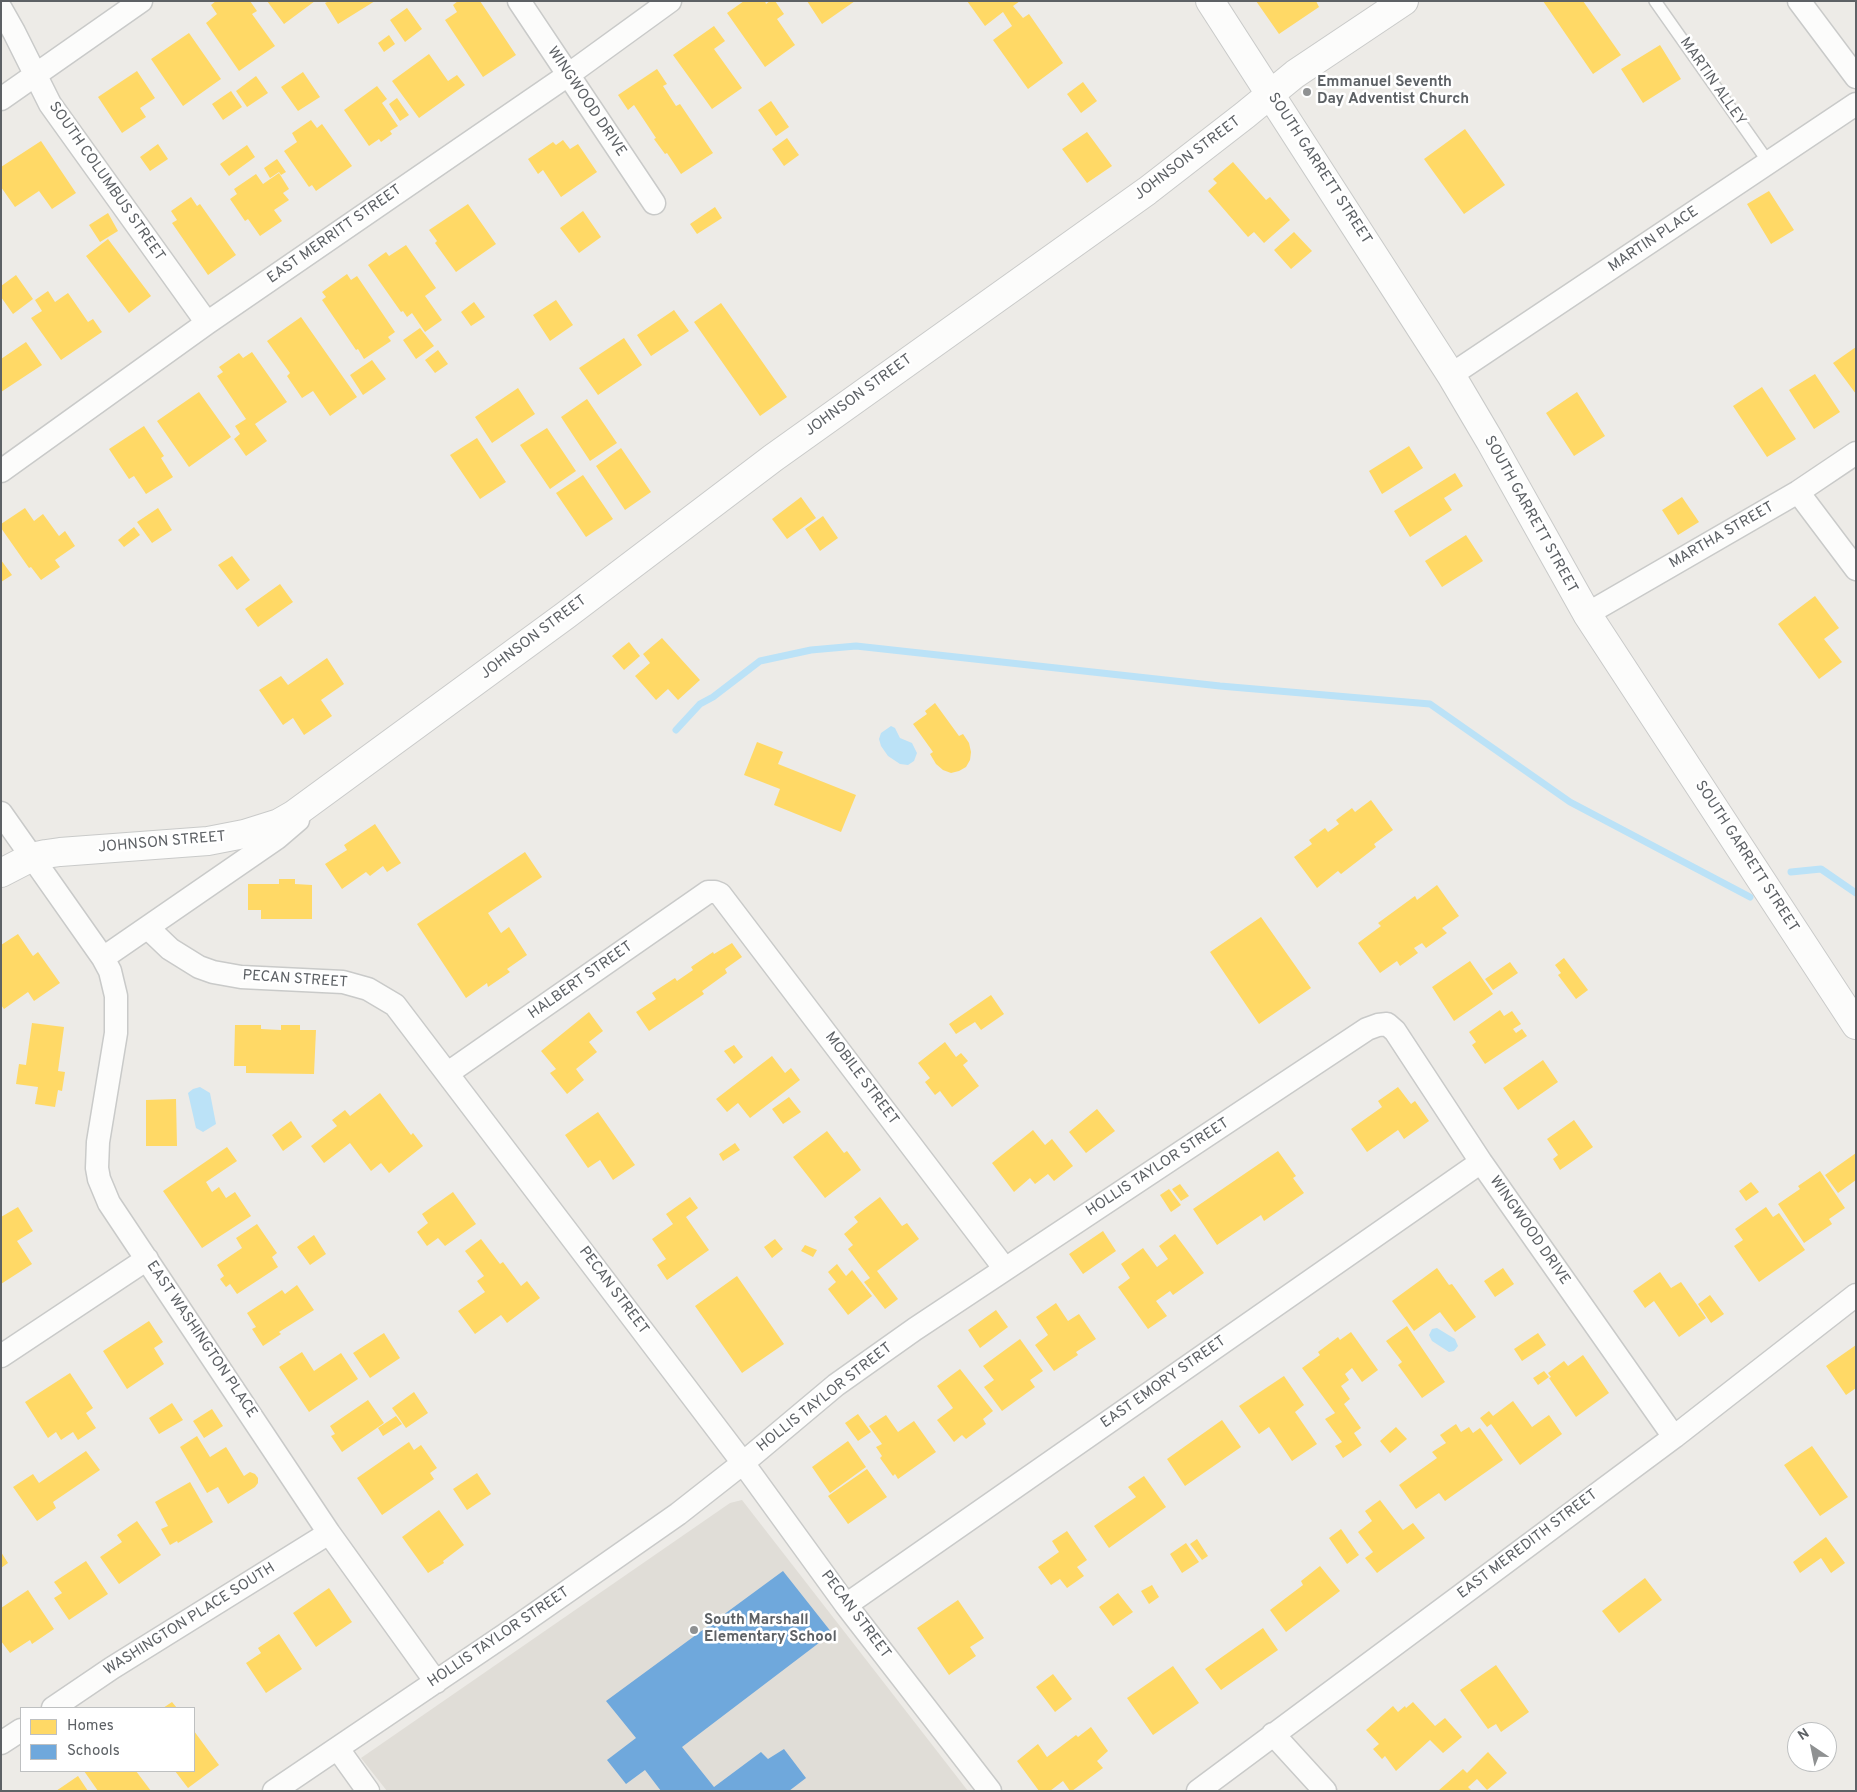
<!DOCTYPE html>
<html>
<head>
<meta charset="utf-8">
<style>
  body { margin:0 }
  #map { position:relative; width:1857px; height:1792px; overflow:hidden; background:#edebe7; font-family:Overpass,sans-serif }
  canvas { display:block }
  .frame { position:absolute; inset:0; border:2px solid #5d6165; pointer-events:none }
  .legend { position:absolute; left:20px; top:1707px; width:175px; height:65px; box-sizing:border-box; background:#fff; border:1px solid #bec0c1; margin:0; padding:6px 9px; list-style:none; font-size:15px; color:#5d6165 }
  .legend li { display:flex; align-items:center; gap:10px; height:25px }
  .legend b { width:25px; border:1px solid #bec0c1 }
  .north { position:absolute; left:1787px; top:1722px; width:50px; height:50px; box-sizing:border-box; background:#fff; border:1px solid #bec0c1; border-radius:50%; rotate:326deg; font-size:14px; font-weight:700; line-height:20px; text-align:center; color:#5d6165 }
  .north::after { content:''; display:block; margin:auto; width:18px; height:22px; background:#8f9192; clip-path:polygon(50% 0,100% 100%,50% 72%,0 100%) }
</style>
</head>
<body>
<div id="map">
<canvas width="1857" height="1792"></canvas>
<div class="frame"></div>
<ul class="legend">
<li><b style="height:14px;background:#ffd966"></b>Homes</li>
<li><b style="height:14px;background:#6fa8dc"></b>Schools</li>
</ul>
<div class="north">N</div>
</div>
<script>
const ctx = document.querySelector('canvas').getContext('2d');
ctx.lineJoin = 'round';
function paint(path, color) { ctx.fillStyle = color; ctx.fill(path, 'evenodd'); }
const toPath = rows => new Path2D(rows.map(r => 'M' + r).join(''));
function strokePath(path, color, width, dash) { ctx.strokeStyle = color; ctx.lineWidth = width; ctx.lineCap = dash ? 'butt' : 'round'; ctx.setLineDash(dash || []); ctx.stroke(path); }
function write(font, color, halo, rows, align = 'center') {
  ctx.font = font + ' Overpass,sans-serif'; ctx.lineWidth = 5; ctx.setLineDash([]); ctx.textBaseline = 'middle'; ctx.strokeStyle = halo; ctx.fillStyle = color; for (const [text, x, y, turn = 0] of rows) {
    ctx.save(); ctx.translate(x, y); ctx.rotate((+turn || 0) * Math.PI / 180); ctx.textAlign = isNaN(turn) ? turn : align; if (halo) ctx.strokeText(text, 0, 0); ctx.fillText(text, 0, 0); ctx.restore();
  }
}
const education = toPath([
  [742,1500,968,1791,387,1791,361,1758,730,1503]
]);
const water = toPath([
  [891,726,895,728,900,738,912,743,917,753,914,761,908,765,900,764,888,756,881,746,879,739,881,733],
  [200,1087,210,1093,216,1124,203,1132,196,1128,188,1093,193,1089],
  [1437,1328,1455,1339,1458,1346,1454,1351,1449,1352,1432,1341,1429,1335,1432,1329]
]);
const homes = toPath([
  [216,1,250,1,257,11,252,14,275,46,239,71,206,23,217,14,211,5],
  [267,1,315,1,284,24],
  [329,1,375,1,338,24,325,3],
  [458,1,480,1,516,55,483,77,445,20,457,12,453,5],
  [744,1,765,1,766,4,770,1,775,1,784,14,777,19,795,45,765,67,727,13],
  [807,1,855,1,822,24],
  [967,1,1020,1,1013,6,1023,18,1029,14,1063,63,1028,89,993,40,1012,26,1003,12,985,26],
  [1256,1,1316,1,1319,7,1279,34],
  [1543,1,1583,1,1621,55,1593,74],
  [407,8,422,29,405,42,390,20],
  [714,26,725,41,714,49,742,88,712,109,673,55],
  [189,33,221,79,183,106,151,59],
  [389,35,395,44,384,52,378,43],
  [1660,45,1681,79,1643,103,1621,69],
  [429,54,448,81,457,75,465,85,419,118,392,81],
  [657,69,667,84,663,86,676,106,680,104,713,153,681,174,667,153,665,154,654,139,656,138,634,105,628,110,618,95],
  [137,71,155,98,140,108,146,117,122,133,98,97],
  [303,72,320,97,298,111,281,87],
  [256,76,268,93,247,107,236,91],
  [1083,82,1097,101,1081,113,1067,94],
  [377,86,387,99,382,103,398,126,390,131,392,134,381,142,379,139,369,146,344,110],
  [231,91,242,107,223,120,212,104],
  [397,98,409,115,400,121,389,104],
  [771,101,789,127,776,136,758,110],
  [311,120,317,128,322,124,352,166,316,191,312,185,309,187,284,151,297,142,292,133],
  [1465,129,1505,185,1464,214,1424,159],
  [1087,132,1112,166,1087,183,1062,149],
  [787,138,799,155,784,166,772,149],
  [563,140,570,149,578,144,597,172,561,197,543,170,538,174,528,159,553,142,556,145],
  [41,141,76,193,52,209,39,191,15,207,1,187,1,167],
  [158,144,168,159,150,171,140,157],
  [247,145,255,157,229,176,220,164],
  [277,159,286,172,281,175,279,172,270,178,264,168],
  [1233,162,1266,200,1270,197,1290,220,1264,243,1254,232,1248,237,1208,191,1217,183,1213,179],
  [279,173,289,189,283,193,289,200,274,210,282,221,260,236,248,219,245,221,230,199,237,194,234,189,256,174,263,184],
  [1769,191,1794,230,1771,244,1747,204],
  [191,197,197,206,200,204,236,255,208,275,172,223,177,220,171,211],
  [468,204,496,244,456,272,435,243,437,241,429,230],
  [715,207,722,218,697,234,690,224],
  [583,211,601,237,579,253,560,228],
  [108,213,118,231,100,242,89,225],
  [1294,232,1312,251,1291,269,1274,250],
  [108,239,151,296,129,313,86,256],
  [406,245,436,288,425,296,442,320,425,332,412,313,407,317,403,311,401,312,368,265,386,252,389,256],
  [347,274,351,280,357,276,395,332,388,337,391,341,364,359,358,349,356,350,322,300,326,297,322,292],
  [16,275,33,299,13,314,1,297,1,286],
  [48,291,55,302,68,293,88,322,93,319,102,332,61,360,31,318,42,311,35,300],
  [556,300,573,325,550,341,533,315],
  [474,302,485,317,471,326,461,312],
  [721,303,787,397,760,416,694,322],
  [674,310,689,331,651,356,637,335],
  [301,317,357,397,330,416,313,391,302,398,287,376,290,373,267,341],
  [420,328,434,346,416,359,403,340],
  [624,338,642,365,598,395,579,368],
  [26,342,42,365,1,392,1,359],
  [1856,347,1856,394,1833,363],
  [438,350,448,364,435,373,425,360],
  [252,352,287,402,255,424,267,441,246,456,234,439,240,434,235,426,246,419,217,376,223,372,219,367,239,353,243,358],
  [372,360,386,379,363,395,350,375],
  [1815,374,1840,412,1814,429,1789,390],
  [1762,387,1796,439,1767,457,1733,406],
  [518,388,535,414,492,443,475,417],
  [199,392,231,437,189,467,157,421],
  [1577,392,1605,436,1574,456,1546,413],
  [587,399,617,443,590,461,561,417],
  [144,426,164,456,161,458,173,477,146,494,134,476,129,479,109,449],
  [547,428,576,471,550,489,520,445],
  [477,438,506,482,480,499,450,455],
  [1409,446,1423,468,1382,494,1369,471],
  [621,448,651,492,625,510,596,466],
  [1455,473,1463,486,1444,498,1452,510,1410,537,1394,511],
  [583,475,613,519,586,537,556,493],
  [801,497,816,518,787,539,772,519],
  [1682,497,1699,522,1678,535,1662,510],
  [25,508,34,521,43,514,59,536,65,531,75,546,55,560,60,567,41,580,31,567,29,568,1,528,1,524],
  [158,508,172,530,152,543,137,522],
  [823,516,838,538,820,551,805,529],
  [134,527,140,535,124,547,118,540],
  [1466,535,1483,561,1442,587,1425,561],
  [232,556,250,580,237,590,218,565],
  [1,560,12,575,1,582],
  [280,584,293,602,258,627,245,609],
  [1815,596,1839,628,1824,639,1842,662,1819,679,1778,624],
  [662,638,700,680,678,700,668,689,656,700,635,676,650,663,643,654],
  [629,642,640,656,624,670,612,656],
  [327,658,344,684,321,700,332,716,304,735,293,718,283,725,259,690,281,676,288,685],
  [935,703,959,736,963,734,969,743,971,752,970,760,966,767,959,771,951,773,943,770,936,764,930,754,933,752,913,724,927,714,925,711],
  [757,742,783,752,778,764,856,795,841,832,774,805,780,789,744,775],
  [1371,800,1393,830,1374,844,1376,847,1341,874,1338,871,1317,888,1294,857,1312,844,1309,840,1325,828,1328,832,1339,824,1336,820,1352,808,1355,812],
  [375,824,401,863,387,872,383,866,370,876,366,872,342,889,325,864,347,850,344,845],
  [525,852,542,877,488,913,501,933,509,927,527,955,507,969,510,972,488,987,487,983,466,998,417,924],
  [279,879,295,879,295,884,312,885,312,919,261,919,261,910,248,910,248,884,279,884],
  [1437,885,1459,916,1442,928,1447,933,1426,948,1422,943,1414,948,1418,953,1400,966,1397,961,1380,973,1358,943,1381,926,1378,923,1415,896,1417,900],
  [1261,917,1311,988,1259,1024,1210,952],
  [18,934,33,956,38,952,60,983,34,1001,28,992,4,1009,1,1005,1,945],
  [732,943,742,957,725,969,727,973,702,991,704,994,649,1031,636,1012,656,999,652,993,675,978,677,981,693,970,691,967,713,952,714,954],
  [1564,958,1588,990,1576,999,1558,975,1561,973,1555,965],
  [1470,961,1493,994,1454,1021,1432,987],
  [1510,962,1518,973,1493,990,1485,979],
  [991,995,1004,1014,981,1030,975,1022,956,1034,949,1024],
  [1500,1010,1504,1016,1512,1011,1521,1024,1513,1029,1516,1033,1522,1029,1527,1036,1485,1064,1472,1045,1476,1042,1469,1032],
  [589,1012,603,1031,589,1042,597,1052,576,1069,584,1080,567,1094,550,1073,556,1069,541,1051],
  [32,1023,64,1027,58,1071,65,1072,62,1091,58,1090,55,1107,35,1104,38,1087,16,1084,19,1064,26,1065],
  [235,1025,261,1025,261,1029,281,1030,281,1025,300,1025,300,1030,316,1030,314,1074,246,1073,246,1066,234,1066],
  [945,1042,956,1057,961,1053,968,1061,963,1065,979,1086,952,1107,940,1091,935,1095,925,1082,930,1078,918,1063],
  [734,1045,743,1057,734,1064,724,1051],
  [772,1056,785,1073,791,1068,800,1080,750,1118,738,1103,727,1112,716,1099],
  [1543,1060,1558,1082,1518,1110,1503,1088],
  [1398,1087,1411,1104,1415,1101,1429,1121,1404,1139,1398,1130,1367,1152,1351,1129,1382,1107,1378,1101],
  [380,1093,411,1135,413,1133,423,1146,389,1173,381,1163,371,1171,350,1143,324,1163,311,1146,337,1126,332,1120,345,1110,350,1116],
  [789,1097,801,1112,783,1124,772,1109],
  [176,1099,177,1146,146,1146,146,1100],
  [1097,1109,1115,1131,1086,1153,1069,1132],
  [598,1112,635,1165,613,1180,600,1160,588,1168,565,1135],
  [1574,1120,1593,1147,1560,1170,1553,1159,1558,1155,1547,1139],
  [291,1121,302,1137,283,1151,272,1135],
  [1033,1130,1045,1145,1052,1139,1073,1166,1054,1181,1048,1174,1035,1184,1030,1178,1014,1192,992,1163],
  [827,1131,844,1153,847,1151,861,1170,825,1198,793,1157],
  [735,1143,740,1150,723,1161,719,1154],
  [227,1147,237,1161,206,1182,212,1192,219,1187,226,1198,235,1192,251,1216,202,1248,163,1191],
  [1278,1151,1296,1176,1293,1178,1304,1193,1264,1221,1261,1215,1217,1245,1193,1209],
  [1856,1153,1856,1180,1838,1193,1825,1175],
  [1820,1171,1845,1208,1829,1219,1832,1224,1804,1243,1778,1204,1800,1189,1798,1186],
  [1751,1182,1759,1192,1746,1201,1739,1191],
  [1180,1184,1189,1196,1181,1201,1172,1189],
  [1169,1189,1181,1205,1171,1212,1160,1195],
  [453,1192,476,1224,445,1246,438,1238,427,1246,417,1232,428,1223,422,1214],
  [690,1197,698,1208,686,1217,709,1250,667,1280,657,1265,666,1259,652,1239,673,1224,666,1214],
  [880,1197,902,1226,907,1223,919,1239,877,1271,898,1299,885,1309,864,1282,870,1278,848,1249,853,1245,844,1234,858,1222,854,1217],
  [18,1207,33,1231,17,1241,32,1264,1,1284,1,1217],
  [1766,1207,1773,1217,1779,1213,1805,1250,1759,1282,1734,1246,1743,1240,1735,1229],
  [257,1224,277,1253,272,1257,278,1267,237,1294,230,1284,226,1287,220,1279,224,1276,217,1265,242,1248,236,1238],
  [1103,1231,1116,1251,1083,1274,1069,1254],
  [1175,1234,1204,1273,1173,1295,1170,1291,1156,1301,1167,1316,1148,1329,1118,1287,1130,1278,1121,1264,1143,1248,1157,1267,1168,1259,1159,1246],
  [314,1235,326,1254,310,1265,297,1247],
  [481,1239,500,1264,503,1262,521,1286,527,1281,540,1298,507,1323,501,1315,475,1334,458,1311,485,1292,477,1281,484,1276,465,1251],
  [775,1239,783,1249,772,1258,764,1247],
  [805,1245,817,1250,813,1257,801,1251],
  [837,1264,846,1276,852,1270,872,1296,848,1315,828,1289,836,1282,828,1272],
  [1437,1268,1449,1285,1452,1284,1476,1317,1455,1332,1440,1312,1414,1331,1392,1301],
  [1503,1268,1514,1284,1495,1297,1484,1281],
  [1660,1272,1671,1288,1681,1282,1706,1318,1679,1337,1654,1301,1645,1308,1633,1291],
  [737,1276,784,1344,742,1373,695,1306],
  [297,1285,314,1310,279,1332,281,1334,263,1346,252,1329,256,1327,247,1313,282,1290,285,1294],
  [1710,1295,1724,1314,1711,1323,1698,1304],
  [1056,1303,1068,1321,1079,1314,1096,1339,1076,1352,1078,1355,1054,1371,1035,1345,1048,1335,1036,1317],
  [996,1310,1008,1327,980,1348,968,1330],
  [149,1321,163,1342,154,1348,164,1364,127,1389,103,1351],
  [1407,1326,1445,1382,1422,1398,1398,1365,1402,1362,1386,1341],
  [1351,1332,1378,1370,1362,1382,1352,1368,1345,1374,1349,1380,1341,1386,1350,1399,1344,1404,1361,1428,1354,1433,1362,1445,1343,1458,1335,1446,1342,1442,1325,1419,1335,1413,1302,1368,1320,1355,1318,1352,1338,1337,1340,1340],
  [384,1333,400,1358,370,1378,353,1353],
  [1538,1333,1546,1345,1522,1361,1514,1349],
  [1020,1339,1043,1371,1030,1380,1035,1387,1002,1411,984,1387,994,1380,983,1366],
  [1856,1345,1856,1388,1846,1395,1826,1366],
  [302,1352,314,1371,341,1353,358,1379,309,1412,279,1367],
  [1583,1355,1609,1393,1576,1417,1549,1378,1551,1377,1548,1373,1564,1361,1568,1366],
  [960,1369,993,1411,983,1419,986,1424,966,1439,962,1435,954,1442,937,1420,953,1408,937,1386],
  [1544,1371,1549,1377,1538,1385,1533,1378],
  [70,1373,93,1408,86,1413,96,1428,78,1440,73,1432,61,1440,56,1432,48,1438,25,1402],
  [1284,1376,1304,1405,1295,1412,1317,1444,1292,1461,1269,1427,1259,1434,1239,1406],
  [414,1392,428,1413,406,1428,392,1408],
  [368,1400,384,1423,342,1452,331,1436,335,1434,330,1426],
  [1513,1401,1532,1427,1549,1415,1562,1434,1520,1465,1491,1424,1487,1427,1480,1418,1489,1411,1493,1416],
  [172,1403,183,1420,159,1434,149,1418],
  [212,1409,223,1426,204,1438,193,1421],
  [858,1414,871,1432,858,1441,845,1423],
  [886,1415,898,1432,914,1421,936,1452,898,1479,895,1474,893,1476,880,1458,882,1456,876,1447,882,1444,869,1426],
  [396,1416,402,1424,383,1436,378,1428],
  [1222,1420,1241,1447,1185,1486,1167,1459],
  [1456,1424,1461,1432,1469,1427,1473,1433,1480,1428,1503,1460,1445,1501,1439,1493,1416,1509,1399,1485,1437,1458,1432,1452,1446,1443,1440,1435],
  [1396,1427,1407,1439,1390,1453,1380,1441],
  [197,1436,210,1457,226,1447,244,1476,250,1472,255,1474,258,1478,258,1483,255,1487,228,1504,218,1487,207,1493,180,1447],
  [848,1441,866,1467,830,1493,812,1467],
  [409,1442,414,1450,421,1445,437,1468,430,1473,434,1479,382,1515,357,1478],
  [1812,1446,1848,1497,1820,1516,1784,1465],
  [86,1451,100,1470,53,1502,56,1508,37,1521,13,1487,33,1474,39,1483],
  [867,1469,887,1497,848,1524,828,1496],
  [477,1473,491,1494,467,1510,453,1489],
  [1144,1476,1166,1507,1109,1548,1094,1526,1136,1497,1128,1487],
  [190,1482,213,1522,178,1543,177,1541,170,1545,161,1529,168,1526,155,1502],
  [1380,1500,1403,1530,1413,1523,1425,1538,1377,1573,1365,1558,1373,1552,1358,1532,1372,1521,1365,1511],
  [439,1510,464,1545,443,1561,444,1563,428,1573,402,1537],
  [137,1521,161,1555,119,1584,100,1557,122,1542,117,1535],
  [1341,1529,1359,1555,1347,1564,1329,1538],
  [1067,1531,1087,1560,1077,1567,1084,1576,1067,1588,1060,1579,1051,1585,1038,1567,1059,1552,1052,1541],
  [1826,1537,1845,1563,1831,1573,1821,1558,1800,1573,1793,1562],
  [1197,1539,1208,1556,1202,1560,1190,1544],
  [1186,1543,1199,1562,1182,1573,1170,1554],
  [1,1552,8,1563,1,1568],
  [86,1561,108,1594,69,1620,54,1598,62,1593,54,1582],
  [1320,1566,1340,1591,1286,1632,1270,1610,1303,1585,1301,1581],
  [1645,1578,1662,1600,1619,1633,1602,1611],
  [1152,1585,1159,1597,1149,1604,1141,1591],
  [329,1588,352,1622,316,1647,293,1613],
  [28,1590,54,1629,32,1644,30,1640,10,1653,1,1641,1,1608],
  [1118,1593,1133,1612,1113,1626,1099,1607],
  [958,1600,984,1638,970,1647,976,1656,949,1675,917,1628],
  [1263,1628,1278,1650,1221,1690,1205,1669],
  [279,1634,302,1669,266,1693,246,1663,261,1653,258,1648],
  [1496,1665,1529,1712,1501,1732,1496,1724,1488,1729,1460,1690],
  [1173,1666,1199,1703,1153,1735,1127,1698],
  [1053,1674,1072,1699,1055,1712,1036,1687],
  [172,1702,177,1708,163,1708],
  [1413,1702,1435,1726,1445,1718,1462,1737,1443,1753,1430,1740,1396,1771,1385,1756,1382,1759,1373,1749,1379,1744,1366,1730,1393,1706,1398,1712,1405,1706,1406,1708],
  [1091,1727,1108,1751,1097,1761,1103,1768,1072,1791,1070,1791,1063,1781,1050,1791,1039,1791,1017,1761,1038,1744,1047,1757,1076,1735,1078,1737],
  [194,1731,219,1765,188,1788,175,1771,194,1771],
  [1488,1752,1507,1773,1487,1790,1477,1779,1468,1787,1472,1791,1438,1791,1463,1769,1467,1773],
  [84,1771,136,1771,151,1791,98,1791],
  [78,1776,88,1791,56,1791]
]);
const schools = toPath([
  [783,1571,832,1633,682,1747,714,1787,761,1752,768,1759,784,1749,806,1778,789,1791,661,1791,645,1770,626,1784,607,1760,636,1738,606,1701]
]);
const stream = toPath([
  [676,730,700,704,713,697,760,661,811,650,856,646,1220,686,1430,704,1570,802,1750,897],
  [1791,872,1821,869,1856,893]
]);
const lane = toPath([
  [1655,1,1769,163]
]);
const street = toPath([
  [519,1,654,203],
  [1799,1,1856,77],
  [1,9,14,32,50,104,207,323],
  [1,99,141,1],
  [1451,375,1856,104],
  [1,471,207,323,568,75,670,1],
  [1798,492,1856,569],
  [1587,614,1798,492,1856,453],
  [1,813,103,958,110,971,116,996,116,1033,98,1142,97,1168,99,1179,109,1203,329,1533,436,1682],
  [148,928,170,949,199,967,213,972,241,977,343,982,368,989,395,1005,743,1463,846,1605,990,1791],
  [103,958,277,838,298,820],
  [448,1073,708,892,715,892,720,894,1005,1269],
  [1,1356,147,1259],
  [846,1605,1481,1162],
  [53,1708,112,1668,329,1533],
  [1273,1734,1325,1791],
  [1,1743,21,1730],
  [338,1749,368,1791],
  [274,1791,515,1628,678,1514,743,1463,836,1385,915,1329,1367,1029,1378,1025,1387,1024,1395,1031,1481,1162,1674,1437],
  [1198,1791,1674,1437,1856,1295]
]);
const secondary = toPath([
  [1210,1,1451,375,1490,441,1587,614,1856,1025],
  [1,873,32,857,46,854,60,852,208,841,244,834,279,823,293,815,566,615,773,458,1147,191,1245,115,1295,74,1404,1]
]);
const markers = [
  [1307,92,5,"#8f9192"],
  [694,1630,5,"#8f9192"]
];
const streetNames = [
  ["MARTIN ALLEY",1712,82,55],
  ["WINGWOOD DRIVE",586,102,56],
  ["JOHNSON STREET",1188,159,-37],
  ["SOUTH GARRETT STREET",1319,169,57],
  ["SOUTH COLUMBUS STREET",106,182,55],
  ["EAST MERRITT STREET",335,235,-35],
  ["MARTIN PLACE",1654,240,-34],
  ["JOHNSON STREET",859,396,-36],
  ["SOUTH GARRETT STREET",1530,515,61],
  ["MARTHA STREET",1722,536,-30],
  ["JOHNSON STREET",534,638,-37],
  ["JOHNSON STREET",162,843,-5],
  ["SOUTH GARRETT STREET",1746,857,57],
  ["PECAN STREET",295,980,4],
  ["HALBERT STREET",581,981,-35],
  ["MOBILE STREET",861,1079,53],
  ["HOLLIS TAYLOR STREET",1158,1168,-33],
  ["WINGWOOD DRIVE",1529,1231,55],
  ["PECAN STREET",613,1291,53],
  ["EAST WASHINGTON PLACE",201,1340,56],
  ["EAST EMORY STREET",1164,1383,-35],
  ["HOLLIS TAYLOR STREET",825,1398,-38],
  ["EAST MEREDITH STREET",1528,1545,-37],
  ["PECAN STREET",855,1615,53],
  ["WASHINGTON PLACE SOUTH",190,1620,-32],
  ["HOLLIS TAYLOR STREET",499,1638,-34]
];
const poiNames = [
  ["Emmanuel Seventh",1317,83],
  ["Day Adventist Church",1317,100],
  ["South Marshall",704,1621],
  ["Elementary School",704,1638]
];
paint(education, '#e0ddd7');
paint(water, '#bbe2f7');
paint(homes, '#ffd966');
paint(schools, '#6fa8dc');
strokePath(stream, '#bbe2f7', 7);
strokePath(lane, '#c9cac9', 14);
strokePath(street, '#c9cac9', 25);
strokePath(secondary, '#c9cac9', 30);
strokePath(lane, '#fcfcfb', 11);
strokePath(street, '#fcfcfb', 22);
strokePath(secondary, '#fcfcfb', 28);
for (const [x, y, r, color] of markers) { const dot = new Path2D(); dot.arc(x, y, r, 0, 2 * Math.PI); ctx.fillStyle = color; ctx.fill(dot); strokePath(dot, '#fff', 2); }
write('15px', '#5d6165', '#fff', streetNames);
write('bold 15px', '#5d6165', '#fff', poiNames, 'left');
</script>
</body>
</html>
